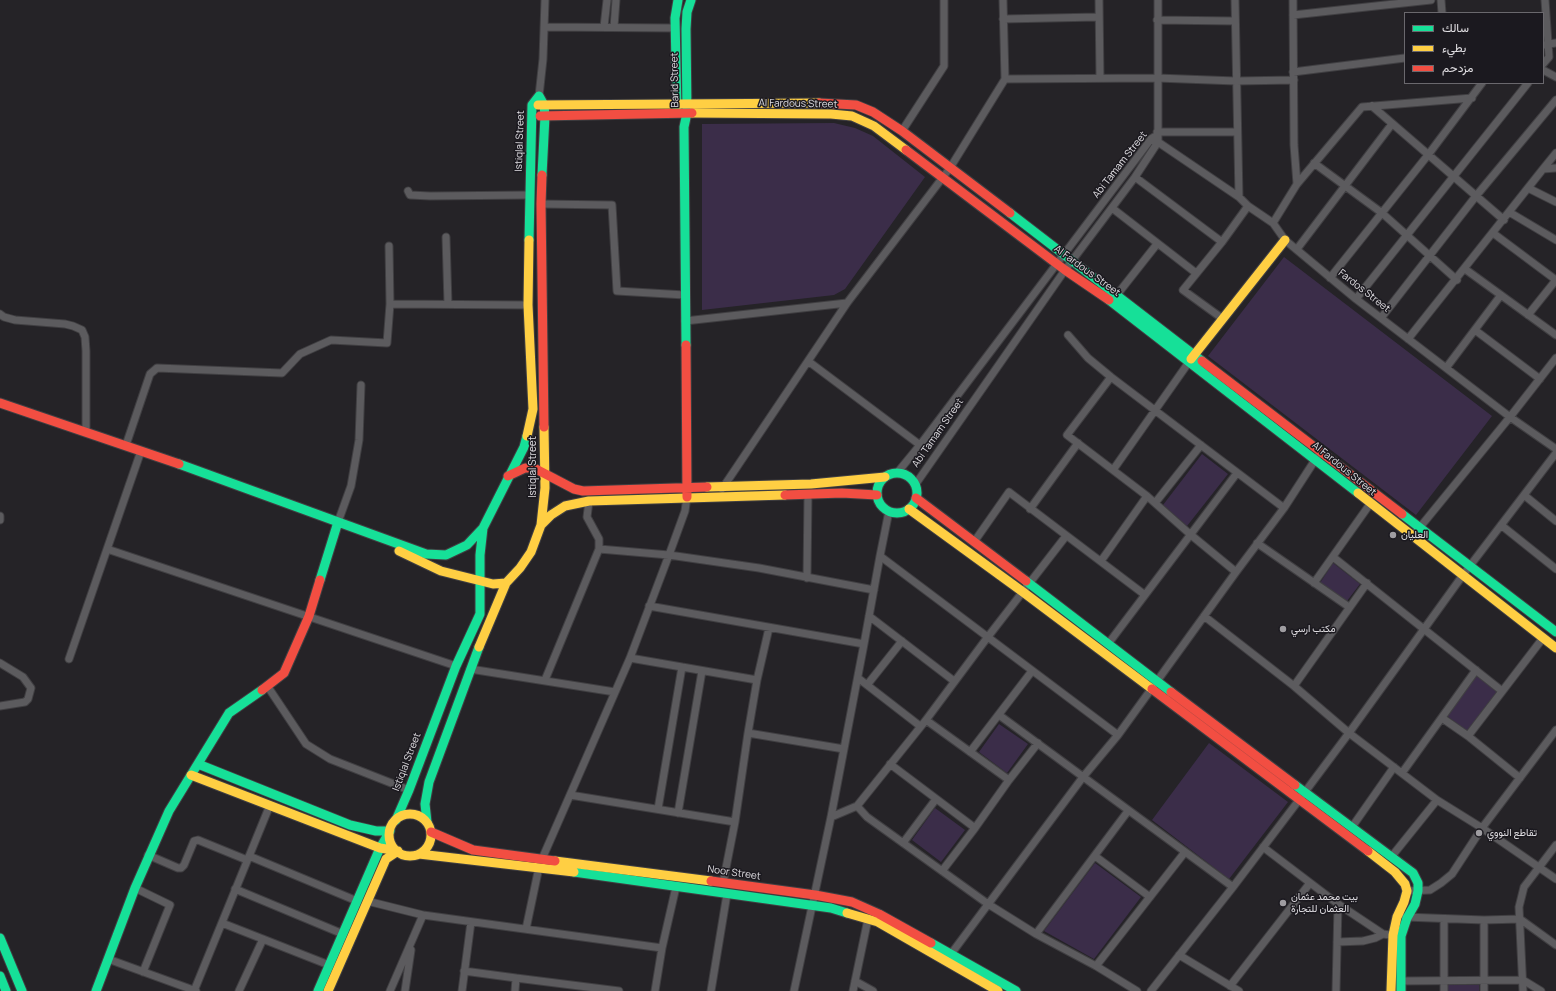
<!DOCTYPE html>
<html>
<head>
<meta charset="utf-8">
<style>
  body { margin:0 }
  #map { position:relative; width:1556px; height:991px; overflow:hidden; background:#252327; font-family:Manrope,Vazirmatn,sans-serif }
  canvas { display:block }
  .legend { position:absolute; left:1404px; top:12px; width:140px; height:72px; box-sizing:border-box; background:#1b191f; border:1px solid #6a686d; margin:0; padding:5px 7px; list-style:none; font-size:12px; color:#e0dee2 }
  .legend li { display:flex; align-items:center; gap:8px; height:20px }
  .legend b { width:20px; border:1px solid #6a686d }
</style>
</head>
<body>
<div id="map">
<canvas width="1556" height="991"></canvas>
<ul class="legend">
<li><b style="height:5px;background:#16e098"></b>سالك</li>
<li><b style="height:5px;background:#ffcf43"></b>بطيء</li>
<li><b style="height:5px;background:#f24e42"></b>مزدحم</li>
</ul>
</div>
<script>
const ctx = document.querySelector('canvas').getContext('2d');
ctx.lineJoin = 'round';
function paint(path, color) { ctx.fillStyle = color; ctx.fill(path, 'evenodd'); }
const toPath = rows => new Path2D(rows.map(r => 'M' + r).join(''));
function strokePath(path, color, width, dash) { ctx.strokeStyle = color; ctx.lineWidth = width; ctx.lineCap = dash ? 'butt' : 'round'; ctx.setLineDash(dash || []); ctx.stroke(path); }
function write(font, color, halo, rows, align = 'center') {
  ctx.font = font + ' Manrope,Vazirmatn,sans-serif'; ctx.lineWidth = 3; ctx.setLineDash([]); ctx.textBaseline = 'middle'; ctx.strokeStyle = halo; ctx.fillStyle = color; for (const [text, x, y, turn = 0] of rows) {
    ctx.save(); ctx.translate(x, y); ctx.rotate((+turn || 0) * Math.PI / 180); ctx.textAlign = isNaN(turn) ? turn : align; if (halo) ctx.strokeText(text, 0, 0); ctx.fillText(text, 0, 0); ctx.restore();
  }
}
const green = toPath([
  [834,123,855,128,873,136,925,177,845,289,834,295,702,310,702,124],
  [1284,257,1492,416,1416,515,1208,356],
  [1202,454,1228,474,1187,526,1163,505],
  [1333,563,1360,584,1347,601,1320,583],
  [1477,675,1497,692,1467,731,1447,716],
  [999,724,1028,744,1007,773,979,752],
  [1209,743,1288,802,1229,879,1152,820],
  [935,808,965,830,941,862,912,840],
  [1095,863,1141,897,1094,959,1044,931],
  [1448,985,1479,985,1479,991,1448,991]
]);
const street = toPath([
  [1099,0,1100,78],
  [1235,0,1239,197],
  [1293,0,1294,145,1297,184],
  [1441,0,1442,13],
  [1293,15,1431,0],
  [1003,19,1098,17],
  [1157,20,1235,21],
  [544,27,674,28],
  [604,27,607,0],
  [614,27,616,0],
  [1543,45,1556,43],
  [1543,64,1549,57,1545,0],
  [1543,70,1556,77],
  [1293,72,1405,58],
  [1005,79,1157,78,1236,81,1294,80],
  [539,96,543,59,545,0],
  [1372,106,1504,220],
  [902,131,944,66,944,0],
  [1157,132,1237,132],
  [1151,139,1158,142,1239,197,1248,206,1273,223,1285,240,1356,299,1510,417,1556,449],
  [1314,163,1382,213,1457,280],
  [1543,169,1556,153],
  [1135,177,1222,242],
  [1528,188,1556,202],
  [408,191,410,195,430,196,529,195],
  [541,204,612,205,617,291,685,295],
  [1112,208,1196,273],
  [1509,212,1556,240],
  [1273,223,1297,184,1362,107,1472,98],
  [1493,233,1556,280],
  [446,237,448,304],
  [389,246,390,304],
  [1297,249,1392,124],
  [1465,269,1556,335],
  [1330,278,1428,155,1482,83],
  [1116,296,1157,244],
  [1356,299,1528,83],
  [0,314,4,317,15,320,65,324,73,326,82,330,85,337,86,351,86,432],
  [1528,315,1556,280],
  [1381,318,1476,196,1556,100],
  [1223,319,1183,290,1222,242,1248,206],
  [685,321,847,303],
  [1475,330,1540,379],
  [1068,335,1088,358,1111,377,1284,508],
  [1408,339,1543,169,1556,168],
  [808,361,920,445],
  [1446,368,1501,295],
  [1111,377,1067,435,1147,496,1191,535,1236,572],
  [126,445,150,374,157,368,282,373,300,354,331,340,387,343,390,304,528,305],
  [1113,470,1189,362],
  [897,473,920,445,1151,139,1154,137],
  [915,485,1065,270,1135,177,1158,142,1158,0],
  [722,489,847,303,950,168,1005,79,1003,0],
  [1524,495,1556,521],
  [1155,503,1201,445],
  [1030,509,1078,443],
  [0,516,0,520],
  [338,522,351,486,359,440,361,385],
  [1501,525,1556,569],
  [1412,537,1510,417,1556,358],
  [974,542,1009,492,1145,595],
  [1257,543,1349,607],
  [107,549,456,666],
  [599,549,669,555,759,568,874,590],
  [880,556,1118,735],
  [1333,557,1502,691],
  [1101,561,1147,496],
  [807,578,808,495],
  [1314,583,1370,504],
  [649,606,864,644],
  [869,616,954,681],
  [1204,616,1294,686,1349,733,1437,800,1482,828,1556,879],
  [1108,644,1237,473],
  [630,658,757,680],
  [69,659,141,451],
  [0,663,23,677,31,688,28,699,25,702,0,706],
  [470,669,615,692],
  [858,678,920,726],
  [545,680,599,549,599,539,587,517,589,501],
  [867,685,902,641],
  [1294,686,1367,583],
  [268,687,306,744,330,759,409,790],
  [999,715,1233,887],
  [1442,718,1468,736,1520,778],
  [926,720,1009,780],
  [748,733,844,749],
  [1468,736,1543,638],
  [970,752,1032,671],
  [890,764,975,828],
  [1402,773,1476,670],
  [570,795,735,822],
  [857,806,867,817,988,904,1036,934,1096,966,1137,991],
  [658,809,682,667],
  [678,813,702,671],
  [831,817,857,806,926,720,987,638,1066,536],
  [1352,827,1394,767],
  [903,843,936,799],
  [1263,847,1338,904,1383,934,1397,936],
  [148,855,178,868,181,868,184,865,194,841,198,840,247,860],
  [249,856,357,901],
  [1095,856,1150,897],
  [1392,856,1437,800],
  [542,859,630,658,669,555,685,511,687,497],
  [942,871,975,828,1009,780,1038,743],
  [723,883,735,822,748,733,757,680,769,628],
  [135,888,170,905,143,972],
  [235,889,343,934],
  [1407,891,1430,890,1441,883,1452,874,1482,828,1556,730],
  [367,901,423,915,662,948],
  [1405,917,1484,920,1520,919,1556,945],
  [1444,919,1444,991],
  [222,923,329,965],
  [526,929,539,867],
  [1036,934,1128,811],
  [1337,942,1363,941,1375,938,1383,934],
  [951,954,1083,777,1118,735,1236,572,1284,508,1317,457],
  [1179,955,1239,991],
  [108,959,196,991],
  [1096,966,1185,852],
  [464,971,516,978],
  [855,981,873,991],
  [1401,981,1523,980,1541,991],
  [1230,986,1310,883],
  [194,991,270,805],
  [239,991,263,939],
  [390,991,423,915],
  [405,991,411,950],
  [462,991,471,922],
  [515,991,516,978,619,991],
  [655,991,662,948,676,887],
  [711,991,727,894],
  [794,991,831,817,864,644,880,556,889,511],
  [853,991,868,919],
  [1151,991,1233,887,1299,800,1349,733,1463,575,1556,453],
  [1336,991,1338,904],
  [1484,991,1484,920],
  [1523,991,1519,907,1524,887,1556,845]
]);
const fast = toPath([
  [677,110,675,18,678,0],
  [1010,213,1202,361],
  [529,240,532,105,539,96,544,105,545,116,542,175],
  [1109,300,1358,493],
  [686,345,684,127,687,113,686,29,687,12,691,0],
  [179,464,426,554,446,555,467,545,483,528],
  '877 493a20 20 0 1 1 40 0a20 20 0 1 1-40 0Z',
  [1402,514,1556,632],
  [320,580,338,522],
  [1026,581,1171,692],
  [198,764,350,825,376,831,390,831],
  [1295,785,1413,873,1418,883,1418,891,1415,904,1407,918,1401,936,1401,991],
  [396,820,409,790,456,666,480,614,480,555,483,528,524,447,527,436],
  [427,822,425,804,429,782,479,647],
  [574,872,831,908,847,913],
  [0,938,22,991],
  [931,943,1016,991],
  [0,976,6,991],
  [96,991,135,888,169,811,229,713,262,690],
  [318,991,380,848,390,831]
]);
const slow = toPath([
  [538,105,819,103],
  [692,113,831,114,852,116,874,126,906,150],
  [1191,359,1285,240],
  [527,436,533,409,528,305,529,240],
  [707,487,811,484,885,477],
  [1358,493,1556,648],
  [909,509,1023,592,1152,689],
  [541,525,551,515,565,506,589,501,785,495],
  [399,551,441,571,493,584,506,583],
  [479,647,506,583,520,568,531,552,541,525,545,488,544,427],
  [191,775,380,848,398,851],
  '389 835a21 21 0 1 1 42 0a21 21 0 1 1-42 0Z',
  [1368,851,1395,872,1405,884,1407,891,1404,902,1397,917,1393,935,1391,991],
  [419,854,574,872],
  [555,861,711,881],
  [847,913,878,922,998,991],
  [328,991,386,859,398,851]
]);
const jam = toPath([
  [819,103,856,105,873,112,902,131,1010,213],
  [540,116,692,113],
  [906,150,1065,270,1109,300],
  [542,175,541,204,544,427],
  [686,345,687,497],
  [1202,361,1402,514],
  [0,403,179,464],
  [508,476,525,468,534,468,574,489,583,491,707,487],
  [785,495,842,493,877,495],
  [916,498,1026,581],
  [1152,689,1368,851],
  [262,690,284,673,309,616,320,580],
  [1171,692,1295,785],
  [431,832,473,850,555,861],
  [711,881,815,895,852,902,879,914,931,943]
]);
const markers = [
  [1393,535,4,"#9f9da1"],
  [1283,629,4,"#9f9da1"],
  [1479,833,4,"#9f9da1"],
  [1283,903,4,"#9f9da1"]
];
const streetNames = [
  ["Barid Street",675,80,-91],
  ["Al Fardous Street",798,104,1],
  ["Istiqlal Street",520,141,-88],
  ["Abi Tamam Street",1120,165,-52],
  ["Al Fardous Street",1087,271,36],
  ["Fardos Street",1364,291,38],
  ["Abi Tamam Street",938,433,-55],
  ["Istiqlal Street",533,467,-90],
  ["Al Fardous Street",1344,469,39],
  ["Istiqlal Street",407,762,-69],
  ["Noor Street",734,873,8]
];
const poiNames = [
  ["العليان",1401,535],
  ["مكتب ارسي",1291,629],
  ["تقاطع النووي",1487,833],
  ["بيت محمد عثمان",1291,897],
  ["العثمان للتجارة",1291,909]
];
paint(green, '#3b2d49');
strokePath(street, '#403f42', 9);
strokePath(fast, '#403f42', 11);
strokePath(slow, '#403f42', 11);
strokePath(jam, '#403f42', 11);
strokePath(street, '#5c5b5e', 7);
strokePath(fast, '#16e098', 9);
strokePath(slow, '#ffcf43', 9);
strokePath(jam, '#f24e42', 9);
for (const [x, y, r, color] of markers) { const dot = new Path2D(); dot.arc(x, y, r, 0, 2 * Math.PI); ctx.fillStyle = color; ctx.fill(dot); strokePath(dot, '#1b191f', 1.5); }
write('10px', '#e0dee2', '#1b191f', streetNames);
write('10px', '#e0dee2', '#1b191f', poiNames, 'left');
</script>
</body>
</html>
